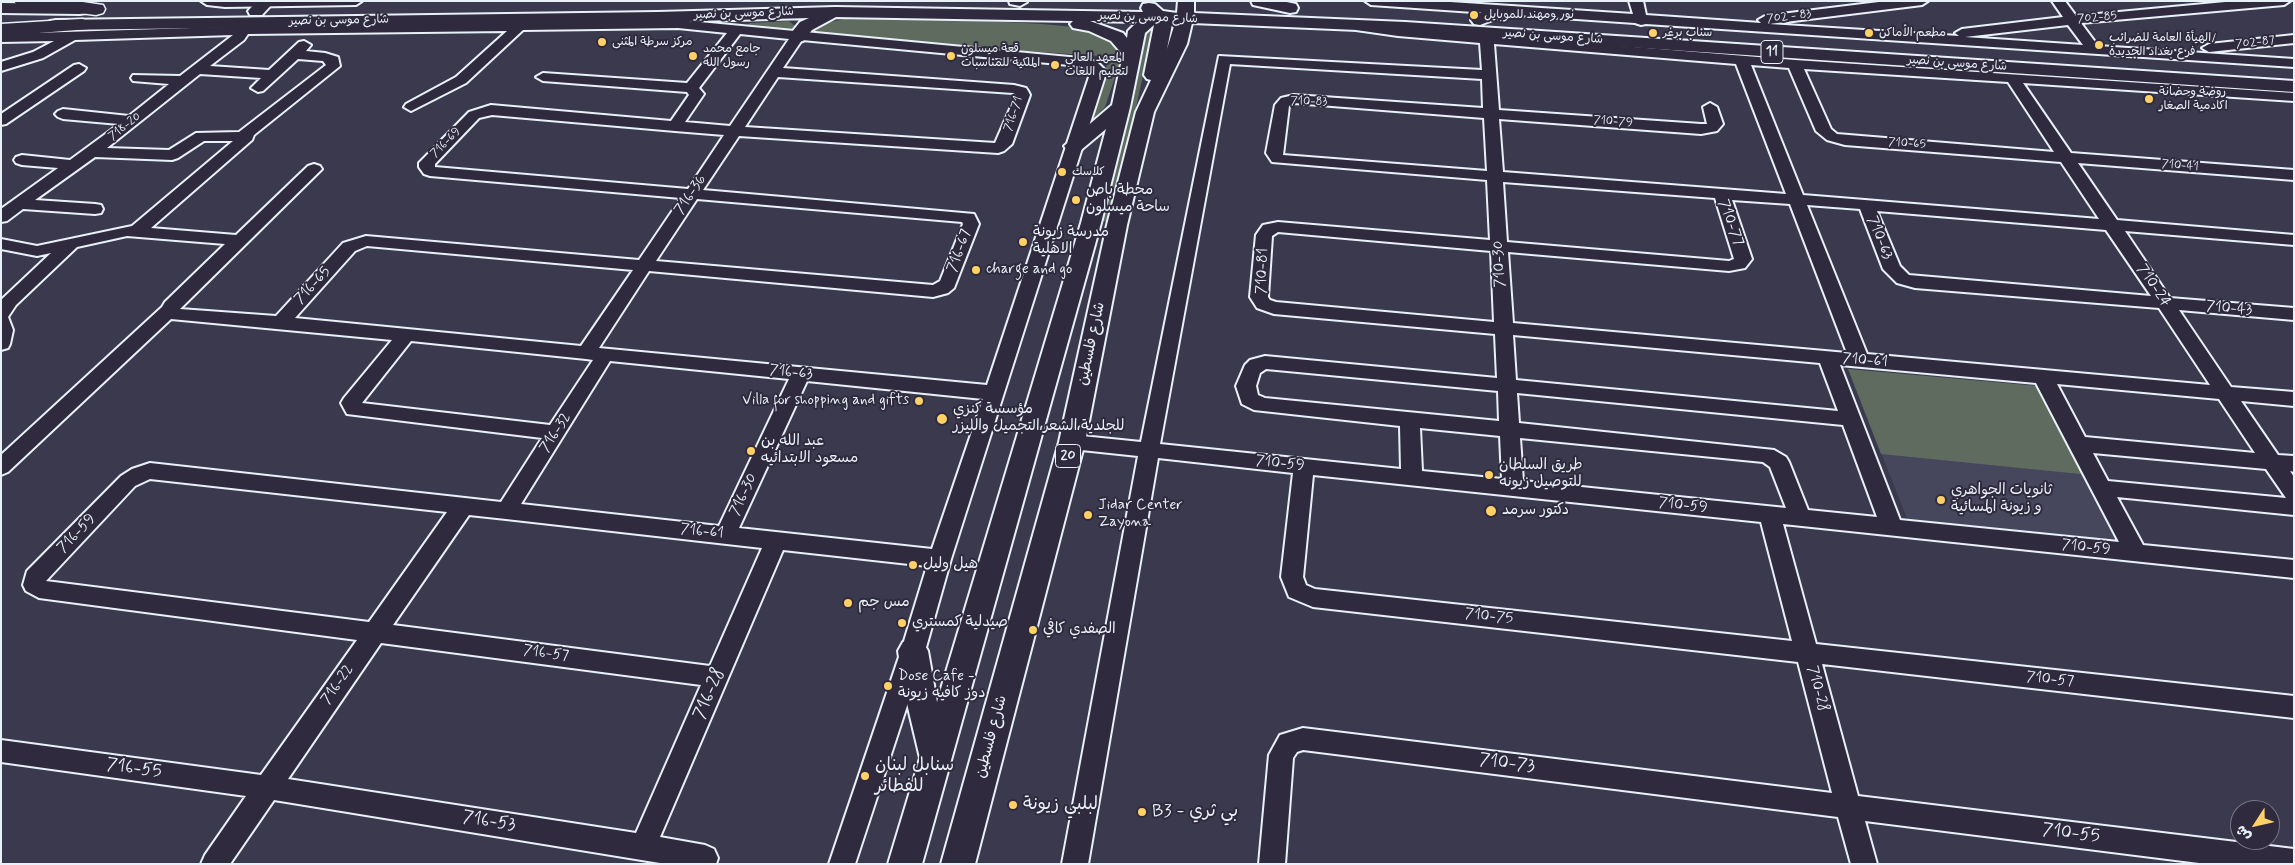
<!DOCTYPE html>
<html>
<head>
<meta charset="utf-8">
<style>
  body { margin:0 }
  #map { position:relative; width:2295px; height:865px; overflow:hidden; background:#3b394e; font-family:Mynerve,"Playpen Sans Arabic",sans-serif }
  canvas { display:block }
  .frame { position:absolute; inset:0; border:2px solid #e8f1f8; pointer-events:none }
  .north { position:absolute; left:2230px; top:800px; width:50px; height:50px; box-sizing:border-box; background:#2f2a3d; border:1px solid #797a88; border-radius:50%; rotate:235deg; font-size:14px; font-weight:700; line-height:20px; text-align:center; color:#e8f1f8 }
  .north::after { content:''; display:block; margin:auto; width:18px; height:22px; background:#ffd166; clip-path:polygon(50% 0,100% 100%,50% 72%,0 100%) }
</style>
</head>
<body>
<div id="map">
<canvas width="2295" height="865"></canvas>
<div class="frame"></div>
<div class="north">ش</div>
</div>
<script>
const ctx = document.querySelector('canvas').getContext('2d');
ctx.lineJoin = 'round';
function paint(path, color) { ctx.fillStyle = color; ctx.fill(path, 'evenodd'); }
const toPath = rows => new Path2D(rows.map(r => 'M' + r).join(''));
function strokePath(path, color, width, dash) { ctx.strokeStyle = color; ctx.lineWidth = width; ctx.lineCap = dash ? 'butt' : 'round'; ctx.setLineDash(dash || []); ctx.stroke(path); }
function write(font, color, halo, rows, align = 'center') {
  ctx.font = font + ' Mynerve,"Playpen Sans Arabic",sans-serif'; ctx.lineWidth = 4; ctx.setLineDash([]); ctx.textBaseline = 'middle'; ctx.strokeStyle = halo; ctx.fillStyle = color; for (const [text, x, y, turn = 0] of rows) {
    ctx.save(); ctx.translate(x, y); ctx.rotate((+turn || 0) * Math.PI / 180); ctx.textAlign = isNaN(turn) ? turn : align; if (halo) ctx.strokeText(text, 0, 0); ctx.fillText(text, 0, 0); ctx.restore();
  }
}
const built = toPath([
  [1848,369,2038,386,2132,548,1912,531]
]);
const green = toPath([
  [850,18,931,18,1042,24,1085,28,1116,44,1120,50,1121,59,1105,107,1090,122,1089,119,1107,65,1104,59,1098,56,827,37,813,33,812,30,816,27,825,23],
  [789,21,795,26,789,31,747,25,750,23],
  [1154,25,1111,222,1106,222,1099,218,1141,60,1143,37],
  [1848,369,2038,386,2090,475,1881,454]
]);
const minor = toPath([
  [201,1,362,1,356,5,225,7,207,5,201,1],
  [1009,1,1026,1,1027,2,1020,6,1010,4,1009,1],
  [1365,1,1435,1,1633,14,1629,1,1643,1,1646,15,1761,23,1758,20,1765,16,1887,1,1928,1,1922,5,1769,24,1959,36,1955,33,1962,29,2063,17,2052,1,2065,1,2076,16,2236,1,2290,1,2284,5,2081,23,2098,46,2294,59,2294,67,1646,24,1641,25,1635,23,1371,5,1365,1],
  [2068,25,2083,45,1965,37,2068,25],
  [678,20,1080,58,1097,62,1105,70,1105,76,951,559,925,651,855,864,829,864,901,651,927,566,783,550,660,837,705,845,714,849,718,858,716,864,666,864,274,800,230,864,201,864,205,855,246,796,1,762,1,740,261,775,357,640,39,598,26,591,23,585,27,571,121,476,132,469,150,463,501,502,542,438,347,414,341,403,344,398,392,340,171,319,8,472,1,475,1,455,162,307,165,302,225,244,127,236,77,247,16,305,8,317,13,330,10,344,8,348,1,350,1,300,51,253,37,256,1,249,1,239,37,246,132,226,233,141,204,141,178,158,172,160,95,157,35,200,95,204,101,205,103,209,101,213,95,214,23,209,7,221,1,222,1,209,58,168,22,165,16,163,14,160,16,157,22,155,70,160,119,124,63,119,58,117,55,114,58,111,63,109,129,116,169,84,133,81,131,78,133,75,180,76,233,35,75,40,43,58,1,71,1,62,33,52,54,41,1,42,1,34,256,26,678,20],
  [678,28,727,33,687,83,543,73,536,77,543,81,687,92,689,95,671,121,491,105,469,112,419,163,419,167,424,174,430,176,681,198,639,260,366,236,343,243,276,316,180,309,322,169,320,166,314,164,308,166,236,235,151,228,252,140,254,135,340,66,338,57,325,53,306,51,311,45,304,41,299,42,269,70,210,66,244,40,248,34,507,31,456,77,406,104,404,107,411,111,466,83,523,30,678,28],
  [740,34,789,39,730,126,685,122,704,94,699,88,740,34],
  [802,40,1080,66,1091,71,987,385,599,348,649,271,933,297,948,293,954,288,979,224,974,214,703,190,739,136,998,153,1004,151,1012,144,1030,95,1028,91,1026,88,1014,85,783,68,802,40],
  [298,59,323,61,326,65,239,132,196,133,169,150,107,148,200,74,261,78,251,88,258,92,263,91,298,59],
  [778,77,1013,93,1016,95,995,143,745,127,778,77],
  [492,115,675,131,724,135,688,189,435,167,435,164,479,118,492,115],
  [697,199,962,222,963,224,940,281,933,285,656,261,697,199],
  [367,246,633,270,581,346,295,318,355,251,367,246],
  [411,341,586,359,593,360,550,425,362,403,411,341],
  [610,361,789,379,719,526,521,504,610,361],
  [807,381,983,399,932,549,739,528,807,381],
  [150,479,447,512,369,622,46,581,135,486,150,479],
  [469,515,506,519,762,548,710,666,393,625,469,515],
  [381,643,701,685,636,833,288,779,381,643],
  [1361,23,1398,28,1795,60,2294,93,2294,101,2023,83,2071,153,2294,170,2294,180,2078,163,2117,220,2294,235,2294,245,2125,231,2170,298,2294,308,2294,320,2179,310,2231,387,2294,392,2294,406,2241,401,2278,455,2294,456,2294,472,2290,471,2294,477,2294,515,2117,497,2143,545,2294,560,2294,578,1783,524,1816,644,2294,696,2294,718,1822,664,1858,796,2294,849,2294,864,2207,864,1865,821,1877,864,1851,864,1838,817,1303,750,1297,752,1293,758,1285,864,1259,864,1269,755,1280,735,1303,728,1832,793,1798,662,1313,607,1289,597,1281,577,1293,473,1158,458,1088,864,1062,864,1138,456,1072,449,1065,447,1062,442,1065,437,1072,435,1141,442,1219,56,1482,70,1480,43,1398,36,1356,30,1354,27,1361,23],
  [1494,44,1736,64,1786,194,1503,172,1499,119,1701,134,1717,131,1723,124,1717,107,1710,103,1703,107,1707,124,1701,124,1499,110,1494,44],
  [1230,64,1482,79,1483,108,1294,95,1281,98,1275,105,1266,153,1272,162,1487,180,1490,240,1278,222,1263,225,1256,235,1250,297,1257,308,1274,314,1495,334,1497,378,1265,356,1250,360,1245,365,1236,386,1242,404,1254,410,1400,426,1401,469,1160,444,1230,64],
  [1751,65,1789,68,1816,131,1827,140,1845,145,2061,162,2099,219,1803,195,1751,65],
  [1804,69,2008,82,2054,152,1837,134,1831,129,1804,69],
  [1294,103,1484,118,1487,171,1283,155,1289,106,1294,103],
  [1503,182,1715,198,1734,259,1729,261,1507,242,1503,182],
  [1732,200,1790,204,1847,353,1513,323,1508,252,1729,271,1745,268,1752,259,1732,200],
  [1807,205,1860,209,1883,269,1897,283,1915,288,2159,308,2210,385,1867,354,1807,205],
  [1877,211,2106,230,2151,296,1909,275,1900,266,1877,211],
  [1278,232,1491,251,1494,322,1276,302,1270,300,1268,297,1272,236,1278,232],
  [1513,335,1820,363,1838,411,1516,380,1513,335],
  [1840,365,2036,383,2119,542,1900,520,1840,365],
  [1266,369,1498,391,1499,421,1265,398,1258,395,1256,386,1260,373,1266,369],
  [2057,384,2219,399,2255,453,2085,437,2057,384],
  [1517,393,1843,425,1877,517,1808,510,1789,462,1786,457,1774,450,1519,423,1517,393],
  [1420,428,1500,436,1502,479,1422,471,1420,428],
  [1520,438,1763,462,1770,467,1786,508,1523,481,1520,438],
  [2093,453,2266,469,2286,498,2108,481,2093,453],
  [1313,475,1761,522,1792,641,1315,589,1306,585,1303,577,1313,475],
  [2294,35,2294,43,2209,52,2202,48,2209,44,2294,35],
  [79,64,86,68,84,71,6,124,1,125,1,114,74,65,79,64]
]);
const major = toPath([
  [257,1,272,1,273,3,262,15,250,15,248,11,257,1],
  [1178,1,1194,1,1194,13,1405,22,2294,81,2294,92,1405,32,1192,23,1187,44,1154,112,1127,225,1085,442,975,864,941,864,1059,442,1107,225,1136,112,1151,80,1147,79,1144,75,1154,25,1145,33,1130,107,1101,223,922,864,888,864,920,758,905,695,898,651,903,642,913,639,923,642,928,651,937,702,1081,223,1106,129,1081,150,1074,152,1067,150,1064,146,1112,105,1123,55,1111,41,1089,31,1073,28,1070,24,1073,21,836,17,812,30,803,41,797,42,791,41,788,37,800,22,809,18,658,22,56,30,50,29,47,25,50,21,56,20,658,12,835,7,1143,12,1141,8,1143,4,1149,3,1155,4,1163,11,1177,13,1178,1],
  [1090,21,1137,22,1128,31,1127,38,1123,33,1090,21],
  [1171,23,1175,23,1167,49,1172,24,1171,23],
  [1251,1,1282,1,1296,4,1298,8,1296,12,1290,13,1253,5,1251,1],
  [1,3,80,4,86,5,88,9,86,13,80,14,1,13,1,3],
  [1510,6,1516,7,1518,11,1516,15,1498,18,1480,25,1474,24,1471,20,1474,16,1488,9,1510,6]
]);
const highway = toPath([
  [14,1,76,1,103,5,105,9,103,13,96,15,23,6,17,5,14,1],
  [82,19,89,21,91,25,89,29,1,36,1,24,82,19]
]);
const markers = [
  [1474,15,5,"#ffd166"],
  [1653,33,5,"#ffd166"],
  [1869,33,5,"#ffd166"],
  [602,42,5,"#ffd166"],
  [2099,45,5,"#ffd166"],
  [693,56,5,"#ffd166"],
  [951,56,5,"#ffd166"],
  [1055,65,5,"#ffd166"],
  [2149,99,5,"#ffd166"],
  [1062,172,5,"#ffd166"],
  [1076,200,5,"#ffd166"],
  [1023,242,5,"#ffd166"],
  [976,270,5,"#ffd166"],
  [919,401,5,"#ffd166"],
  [942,419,6,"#ffd166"],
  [751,451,5,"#ffd166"],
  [1489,475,5,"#ffd166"],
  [1941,500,5,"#ffd166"],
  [1491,511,6,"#ffd166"],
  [1088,515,5,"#ffd166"],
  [913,565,5,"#ffd166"],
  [848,603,5,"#ffd166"],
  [902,623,5,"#ffd166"],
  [1033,630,5,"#ffd166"],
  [888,686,5,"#ffd166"],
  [865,776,5,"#ffd166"],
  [1013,805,5,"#ffd166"],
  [1142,812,5,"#ffd166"]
];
const farStreetnames = [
  ["شارع موسى بن نصير",744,14,-2],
  ["702 - 83",1789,17,-7],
  ["شارع موسى بن نصير",1148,18,2],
  ["702-85",2097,18,-5],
  ["شارع موسى بن نصير",339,21,-1],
  ["شارع موسى بن نصير",1553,37,4],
  ["702-87",2255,43,-6],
  ["شارع موسى بن نصير",1957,64,4],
  ["710-83",1309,102,1],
  ["716-71",1014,114,-72],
  ["710-79",1613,122,4],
  ["718-20",125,127,-38],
  ["716-69",446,143,-45],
  ["710-65",1907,144,4],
  ["710-41",2180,166,5]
];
const farPoinames = [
  ["نور ومهند للموبايل",1484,15],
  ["سناب برغر",1663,33],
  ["مطعم الأماكن",1879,33],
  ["الهيأة العامة للضرائب/",2109,38],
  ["فرع بغداد الجديدة",2109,52],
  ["مركز سرطة المثنى",612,42],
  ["جامع محمد",703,49],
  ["رسول الله",703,63],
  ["قعة ميسلون",961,49],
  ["الملكية للمناسبات",961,63],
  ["المعهد العالي",1065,58],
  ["لتعليم اللغات",1065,72],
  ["روضة وحضانة",2159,92],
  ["اكادمية الصغار",2159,106],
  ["كلاسك",1072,172]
];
const shields = [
  [1772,52,22],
  [1068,456,25]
];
const shieldNames = [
  ["11",1772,52],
  ["20",1068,456]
];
const poiNames = [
  ["محطة باص",1086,191],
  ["ساحة ميسلون",1086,208],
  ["مدرسة زيونة",1033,233],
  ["الاهلية",1033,250],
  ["charge and go",986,270],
  ["Villa for shopping and gifts",909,401,"right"],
  ["مؤسسة كنزي",953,410],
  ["للجلدية،الشعر،التجميل والليزر",953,427],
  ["عبد الله بن",761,442],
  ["مسعود الابتدائيه",761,459],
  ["طريق السلطان",1499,466],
  ["للتوصيل زيونه",1499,483],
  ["ثانويات الجواهري",1951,491],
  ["و زيونة المسائية",1951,508],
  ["Jidar Center",1098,506],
  ["Zayona",1098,523],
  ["دكتور سرمد",1502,511],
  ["هيل وليل",923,565],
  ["مس جم",858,603],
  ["صيدلية كمستري",912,623],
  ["الصفدي كافي",1043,630],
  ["Dose Cafe -",898,677],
  ["دوز كافيه زيونة",898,694]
];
const streetNames = [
  ["716-36",691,195,-56],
  ["710-77",1730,223,70],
  ["710-63",1879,238,68],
  ["716-67",960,251,-70],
  ["710-30",1500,264,-93],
  ["710-81",1263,271,-88],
  ["716-65",313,286,-47],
  ["710-24",2153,286,56],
  ["710-43",2229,309,5],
  ["شارع فلسطين",1092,344,-78],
  ["710-61",1865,361,5],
  ["716-63",791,373,6],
  ["716-32",556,433,-57],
  ["710-59",1280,464,6],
  ["716-30",744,495,-65],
  ["710-59",1683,506,6],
  ["716-61",702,532,6],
  ["716-59",77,534,-46],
  ["710-59",2086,548,6],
  ["710-75",1489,617,6],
  ["716-57",546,654,8],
  ["710-57",2050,680,6],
  ["716-22",338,685,-55],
  ["710-28",1817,689,75],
  ["شارع فلسطين",992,737,-75]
];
const nearStreetnames = [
  ["716-28",710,694,-67],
  ["710-73",1507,764,7],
  ["716-55",134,769,8],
  ["716-53",489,822,9],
  ["710-55",2071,834,7]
];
const nearPoinames = [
  ["سنابل لبنان",875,766],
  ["للفطائر",875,787],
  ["لبلبي زيونة",1023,805],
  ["B3 - بي ثري",1152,812]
];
paint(built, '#46465d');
paint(green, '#606b60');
strokePath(minor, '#e8f1f8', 4);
strokePath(major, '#e8f1f8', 4);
strokePath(highway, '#e8f1f8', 3);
paint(minor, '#2f2a3d');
paint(major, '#2f2a3d');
paint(highway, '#2f2a3d');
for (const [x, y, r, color] of markers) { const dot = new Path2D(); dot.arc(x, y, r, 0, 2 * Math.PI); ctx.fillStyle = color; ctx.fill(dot); strokePath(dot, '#2f2a3d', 2); }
write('12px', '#e8f1f8', '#2f2a3d', farStreetnames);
write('12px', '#e8f1f8', '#2f2a3d', farPoinames, 'left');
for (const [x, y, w] of shields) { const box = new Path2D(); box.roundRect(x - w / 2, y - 11.5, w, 23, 4); ctx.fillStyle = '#2f2a3d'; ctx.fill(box); strokePath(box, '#e8f1f8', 1); }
write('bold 14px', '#e8f1f8', null, shieldNames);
write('15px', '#e8f1f8', '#2f2a3d', poiNames, 'left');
write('15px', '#e8f1f8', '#2f2a3d', streetNames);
write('18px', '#e8f1f8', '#2f2a3d', nearStreetnames);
write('18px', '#e8f1f8', '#2f2a3d', nearPoinames, 'left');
</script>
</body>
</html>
